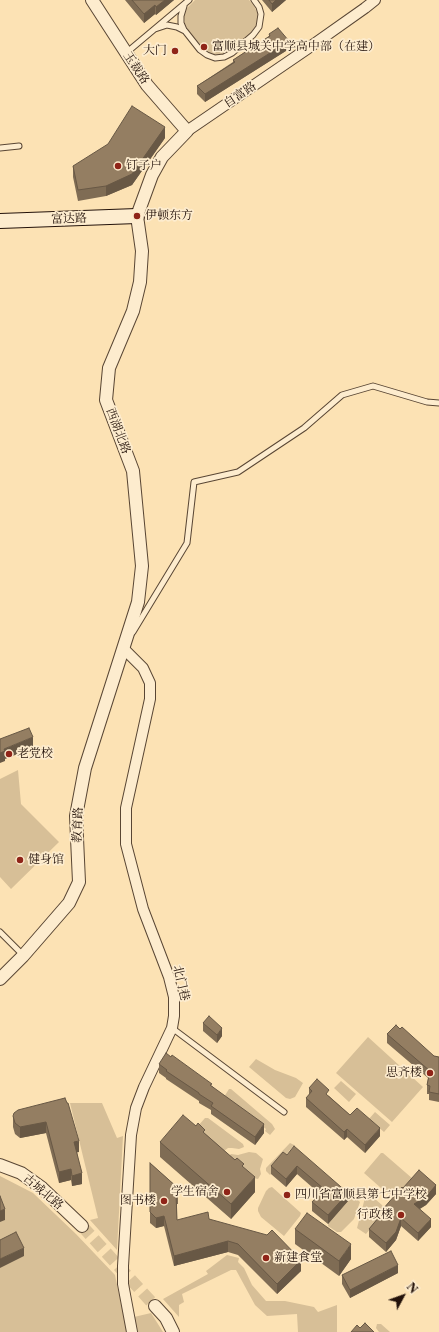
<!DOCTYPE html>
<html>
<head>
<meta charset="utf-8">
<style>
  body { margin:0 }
  #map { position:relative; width:439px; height:1332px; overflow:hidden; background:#fce2b4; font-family:"Libre Caslon Text",serif }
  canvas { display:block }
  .north { position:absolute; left:383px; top:1276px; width:40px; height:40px; -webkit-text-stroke:3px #fdecce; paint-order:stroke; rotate:49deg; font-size:11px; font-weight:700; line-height:16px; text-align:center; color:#23120a }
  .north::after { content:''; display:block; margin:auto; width:14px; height:18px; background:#23120a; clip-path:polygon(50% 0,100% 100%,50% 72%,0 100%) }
</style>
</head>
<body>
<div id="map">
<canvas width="439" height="1332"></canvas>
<div class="north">N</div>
</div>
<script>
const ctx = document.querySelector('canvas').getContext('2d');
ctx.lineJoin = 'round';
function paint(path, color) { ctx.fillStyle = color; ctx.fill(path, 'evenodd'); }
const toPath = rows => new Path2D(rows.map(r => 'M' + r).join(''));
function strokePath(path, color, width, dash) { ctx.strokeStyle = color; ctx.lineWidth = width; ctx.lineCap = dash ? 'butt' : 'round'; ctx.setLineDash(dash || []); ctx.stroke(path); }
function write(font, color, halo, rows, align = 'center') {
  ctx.font = font + ' "Libre Caslon Text","Noto Serif SC",serif'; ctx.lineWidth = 3.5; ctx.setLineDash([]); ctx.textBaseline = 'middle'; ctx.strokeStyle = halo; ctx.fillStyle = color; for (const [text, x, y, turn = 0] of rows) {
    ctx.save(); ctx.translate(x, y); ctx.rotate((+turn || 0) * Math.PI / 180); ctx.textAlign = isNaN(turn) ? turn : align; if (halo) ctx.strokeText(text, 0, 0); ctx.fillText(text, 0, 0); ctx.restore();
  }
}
const green = toPath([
  [195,0,249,0,254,6,258,14,257,25,253,31,231,50,224,54,217,55,209,53,203,48,188,30,185,24,184,14,186,9],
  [18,770,21,804,59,842,11,889,0,877,0,779],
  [368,1037,423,1087,392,1122,336,1073],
  [256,1059,275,1070,296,1078,303,1083,295,1097,290,1099,286,1098,249,1067],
  [341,1081,356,1094,349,1102,334,1088],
  [229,1089,231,1089,272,1124,275,1129,270,1135,265,1131,266,1129,224,1097],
  [70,1103,102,1103,117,1138,123,1136,117,1250,90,1220,98,1218],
  [375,1112,390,1125,384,1132,369,1119],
  [205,1118,208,1118,243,1144,244,1147,239,1149,232,1148,228,1148,224,1151,199,1131,198,1126],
  [290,1143,294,1145,270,1175,266,1171,266,1168],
  [249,1152,256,1153,263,1159,260,1169,261,1174,258,1179,253,1178,229,1156,231,1154,238,1155],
  [381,1153,383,1153,413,1179,404,1190,399,1189,392,1196,390,1196,364,1173],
  [0,1176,33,1193,76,1234,115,1275,127,1332,0,1332],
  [272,1187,301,1213,300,1216,284,1236,261,1217,258,1211,258,1208,266,1191,269,1188],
  [368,1193,382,1205,383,1207,379,1213,380,1217,366,1234,357,1228,366,1194],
  [352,1195,360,1202,354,1219,341,1232,337,1232,328,1226,328,1224],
  [227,1255,239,1258,238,1262,244,1268,252,1285,266,1301,285,1301,314,1307,318,1312,337,1305,337,1332,298,1332,297,1314,267,1316,255,1305,236,1270,231,1270,182,1294,184,1302,179,1305,179,1317,163,1299,208,1274,206,1271],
  [151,1313,163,1332,138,1332,134,1317],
  [377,1324,381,1324,390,1332,379,1332,376,1328]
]);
const tertiaryTunnel = toPath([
  [82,1226,155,1306]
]);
const service = toPath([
  [155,29,167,25,177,27,185,31,200,50,207,55,215,58,224,57,232,53,253,35,259,27,261,14,259,7,254,0],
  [184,30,181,23,181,16,184,6],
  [126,53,189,0],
  [0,148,19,146],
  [133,632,187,543,194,482,238,472,304,428,342,395,373,386,427,402,439,403],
  [0,932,23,955],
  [172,1028,284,1112]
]);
const minor = toPath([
  [187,131,307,49,365,8,375,0],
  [123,648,143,668,150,683,150,699,126,808,126,844,143,909,169,977,174,997,174,1016,172,1028,144,1087,136,1108,131,1135,123,1266,123,1284,132,1332]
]);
const tertiary = toPath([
  [0,979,23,956,69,903,79,882,76,816,85,768,138,602,142,566,133,471,106,400,109,368,133,311,140,282,142,251,137,216,152,175,162,157,187,131,147,85,92,0],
  [0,1165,21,1173,42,1188,82,1226],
  [155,1306,166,1318,173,1332]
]);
const secondary = toPath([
  [0,221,137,216]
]);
const wall = toPath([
  [125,0,174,0,156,15,155,14,144,23],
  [262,0,286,0,272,12],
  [269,34,289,49,205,102,197,94,197,86,233,62,233,60,269,36],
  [165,138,132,185,106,196,78,201,73,177,73,166],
  [203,1023,222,1036,217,1043,203,1031],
  [387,1034,434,1056,439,1057,439,1102,429,1100,429,1094,427,1094,427,1085,428,1078,387,1043],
  [159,1064,212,1086,264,1133,255,1145,211,1114,211,1110,199,1103,199,1101,166,1079,166,1078,159,1073],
  [309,1088,329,1096,350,1115,380,1136,365,1153,347,1137,344,1140,306,1107,306,1098,309,1095],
  [65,1098,79,1152,77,1152,82,1184,72,1186,71,1180,59,1183,46,1133,20,1138,15,1134,13,1127,13,1116],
  [196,1126,244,1168,255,1192,231,1219,160,1157,160,1142],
  [287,1155,348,1201,328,1224,312,1211,312,1202,320,1194,297,1174,286,1187,271,1174,271,1166],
  [150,1163,178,1188,178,1204,177,1204,177,1220,209,1219,301,1271,277,1294,238,1255,228,1252,174,1266,164,1226,156,1228,150,1223],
  [403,1188,436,1194,426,1205,420,1209,431,1227,418,1241,401,1226,396,1240,386,1252,369,1237,369,1229,383,1212,383,1209],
  [295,1229,351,1259,339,1276,295,1244],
  [398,1273,350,1298,342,1284,342,1275]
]);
const shadedWall = toPath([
  [165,0,174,0,156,15,156,7],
  [276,0,286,0,272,12,272,4],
  [155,5,155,14,144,23,144,14],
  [289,41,289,49,205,102,205,94],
  [165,127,165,138,132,185,106,196,106,186],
  [33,737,33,748,5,759,5,761,0,763,0,753,4,749],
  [222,1028,222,1036,217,1043,217,1035],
  [46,1122,46,1133,20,1138,20,1127],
  [264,1124,264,1133,255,1145,255,1137],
  [380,1128,380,1136,365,1153,365,1145],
  [347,1129,347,1137,344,1140,344,1132],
  [79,1141,79,1152,74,1153,74,1142],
  [297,1166,297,1174,286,1187,286,1179],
  [71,1169,71,1180,59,1183,59,1172],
  [82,1173,82,1184,72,1186,72,1176],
  [255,1177,255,1192,231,1219,231,1204],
  [436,1185,436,1194,426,1205,414,1212,414,1204],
  [348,1193,348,1201,328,1224,328,1215],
  [5,1209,5,1220,0,1222,0,1211],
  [164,1216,164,1226,156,1228,156,1218],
  [401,1218,401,1226,396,1240,386,1252,386,1243],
  [431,1219,431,1227,418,1241,418,1233],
  [228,1241,228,1252,174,1266,174,1256],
  [351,1244,351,1259,339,1276,339,1261],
  [24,1248,24,1256,0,1268,0,1259],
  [301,1260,301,1271,277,1294,277,1284],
  [398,1265,398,1273,350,1298,350,1290]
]);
const building = toPath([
  [132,0,165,0,156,7,155,5,144,14,132,0],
  [269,0,276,0,272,4,269,0],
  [278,28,289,41,205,94,197,86,235,62,233,60,270,36,269,34,278,28],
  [132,106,165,127,132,174,106,186,78,190,73,166,108,144,132,106],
  [29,728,33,737,4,749,5,751,0,753,0,739,29,728],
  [209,1016,222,1028,217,1035,203,1023,209,1016],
  [396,1025,400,1029,402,1027,434,1056,439,1057,439,1094,429,1092,430,1086,427,1085,430,1071,387,1034,396,1025],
  [166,1053,171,1057,172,1055,212,1084,210,1085,264,1124,255,1137,211,1106,213,1103,199,1094,199,1093,166,1071,167,1070,159,1064,166,1053],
  [317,1079,329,1090,326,1094,350,1115,357,1108,380,1128,365,1145,347,1129,344,1132,306,1098,312,1091,309,1088,317,1079],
  [65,1098,67,1103,68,1103,79,1141,74,1142,82,1173,72,1176,71,1169,59,1172,46,1122,20,1127,15,1123,13,1116,14,1113,18,1110,65,1098],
  [183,1115,196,1126,198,1123,205,1130,203,1132,235,1160,237,1158,244,1164,242,1166,255,1177,231,1204,160,1142,183,1115],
  [294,1146,348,1193,328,1215,312,1202,324,1189,297,1166,286,1179,271,1166,283,1152,287,1155,294,1146],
  [150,1163,178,1188,178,1194,176,1194,177,1220,208,1212,209,1219,267,1235,272,1230,301,1260,277,1284,238,1244,228,1241,174,1256,164,1216,156,1218,150,1212,150,1163],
  [419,1170,436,1185,426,1197,414,1204,431,1219,418,1233,401,1218,396,1232,386,1243,369,1229,384,1211,383,1209,402,1187,403,1188,419,1170],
  [0,1196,5,1209,0,1211,0,1196],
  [307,1213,351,1244,339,1261,295,1229,307,1213],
  [16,1232,24,1248,0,1259,0,1240,16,1232],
  [391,1251,398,1265,350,1290,342,1275,391,1251],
  [365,1323,374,1332,351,1332,357,1325,360,1328,365,1323]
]);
const markers = [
  [204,47,4,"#8f2418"],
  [175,51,4,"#8f2418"],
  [118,166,4,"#8f2418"],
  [137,216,4,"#8f2418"],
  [9,754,4,"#8f2418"],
  [20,860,4,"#8f2418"],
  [430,1073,4,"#8f2418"],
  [227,1192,4,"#8f2418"],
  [287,1195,4,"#8f2418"],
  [164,1201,4,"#8f2418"],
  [401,1215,4,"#8f2418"],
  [266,1258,4,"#8f2418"]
];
const poiNames = [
  ["富顺县城关中学高中部（在建）",212,47],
  ["大门",167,51,"right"],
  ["钉子户",126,166],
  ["伊顿东方",145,216],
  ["老党校",17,754],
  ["健身馆",28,860],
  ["思齐楼",422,1073,"right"],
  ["学生宿舍",219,1192,"right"],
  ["四川省富顺县第七中学校",295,1195],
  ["图书楼",156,1201,"right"],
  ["行政楼",393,1215,"right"],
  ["新建食堂",274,1258]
];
const streetNames = [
  ["玉裁路",136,68,56],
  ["自富路",240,95,-34],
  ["富达路",69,219,-2],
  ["西湖北路",118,431,69],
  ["教育路",78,825,-88],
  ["北门巷",181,983,77],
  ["古城北路",43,1192,40]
];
paint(green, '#d7bf97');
strokePath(tertiaryTunnel, '#dbc39a', 12, [12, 6]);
strokePath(service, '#594634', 7);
strokePath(minor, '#594634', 12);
strokePath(tertiary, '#594634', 14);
strokePath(secondary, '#23120a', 16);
strokePath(service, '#fdecce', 5);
strokePath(minor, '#fdecce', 10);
strokePath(tertiary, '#fdecce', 12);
strokePath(secondary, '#fdecce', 14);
paint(wall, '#7f6c54');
paint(shadedWall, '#685845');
paint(building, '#947e62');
strokePath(building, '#685845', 1);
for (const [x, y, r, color] of markers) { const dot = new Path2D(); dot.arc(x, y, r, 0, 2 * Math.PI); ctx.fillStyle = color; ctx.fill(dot); strokePath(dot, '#fdecce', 1.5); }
write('12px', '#23120a', '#fdecce', poiNames, 'left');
write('12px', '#23120a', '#fdecce', streetNames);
</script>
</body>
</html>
